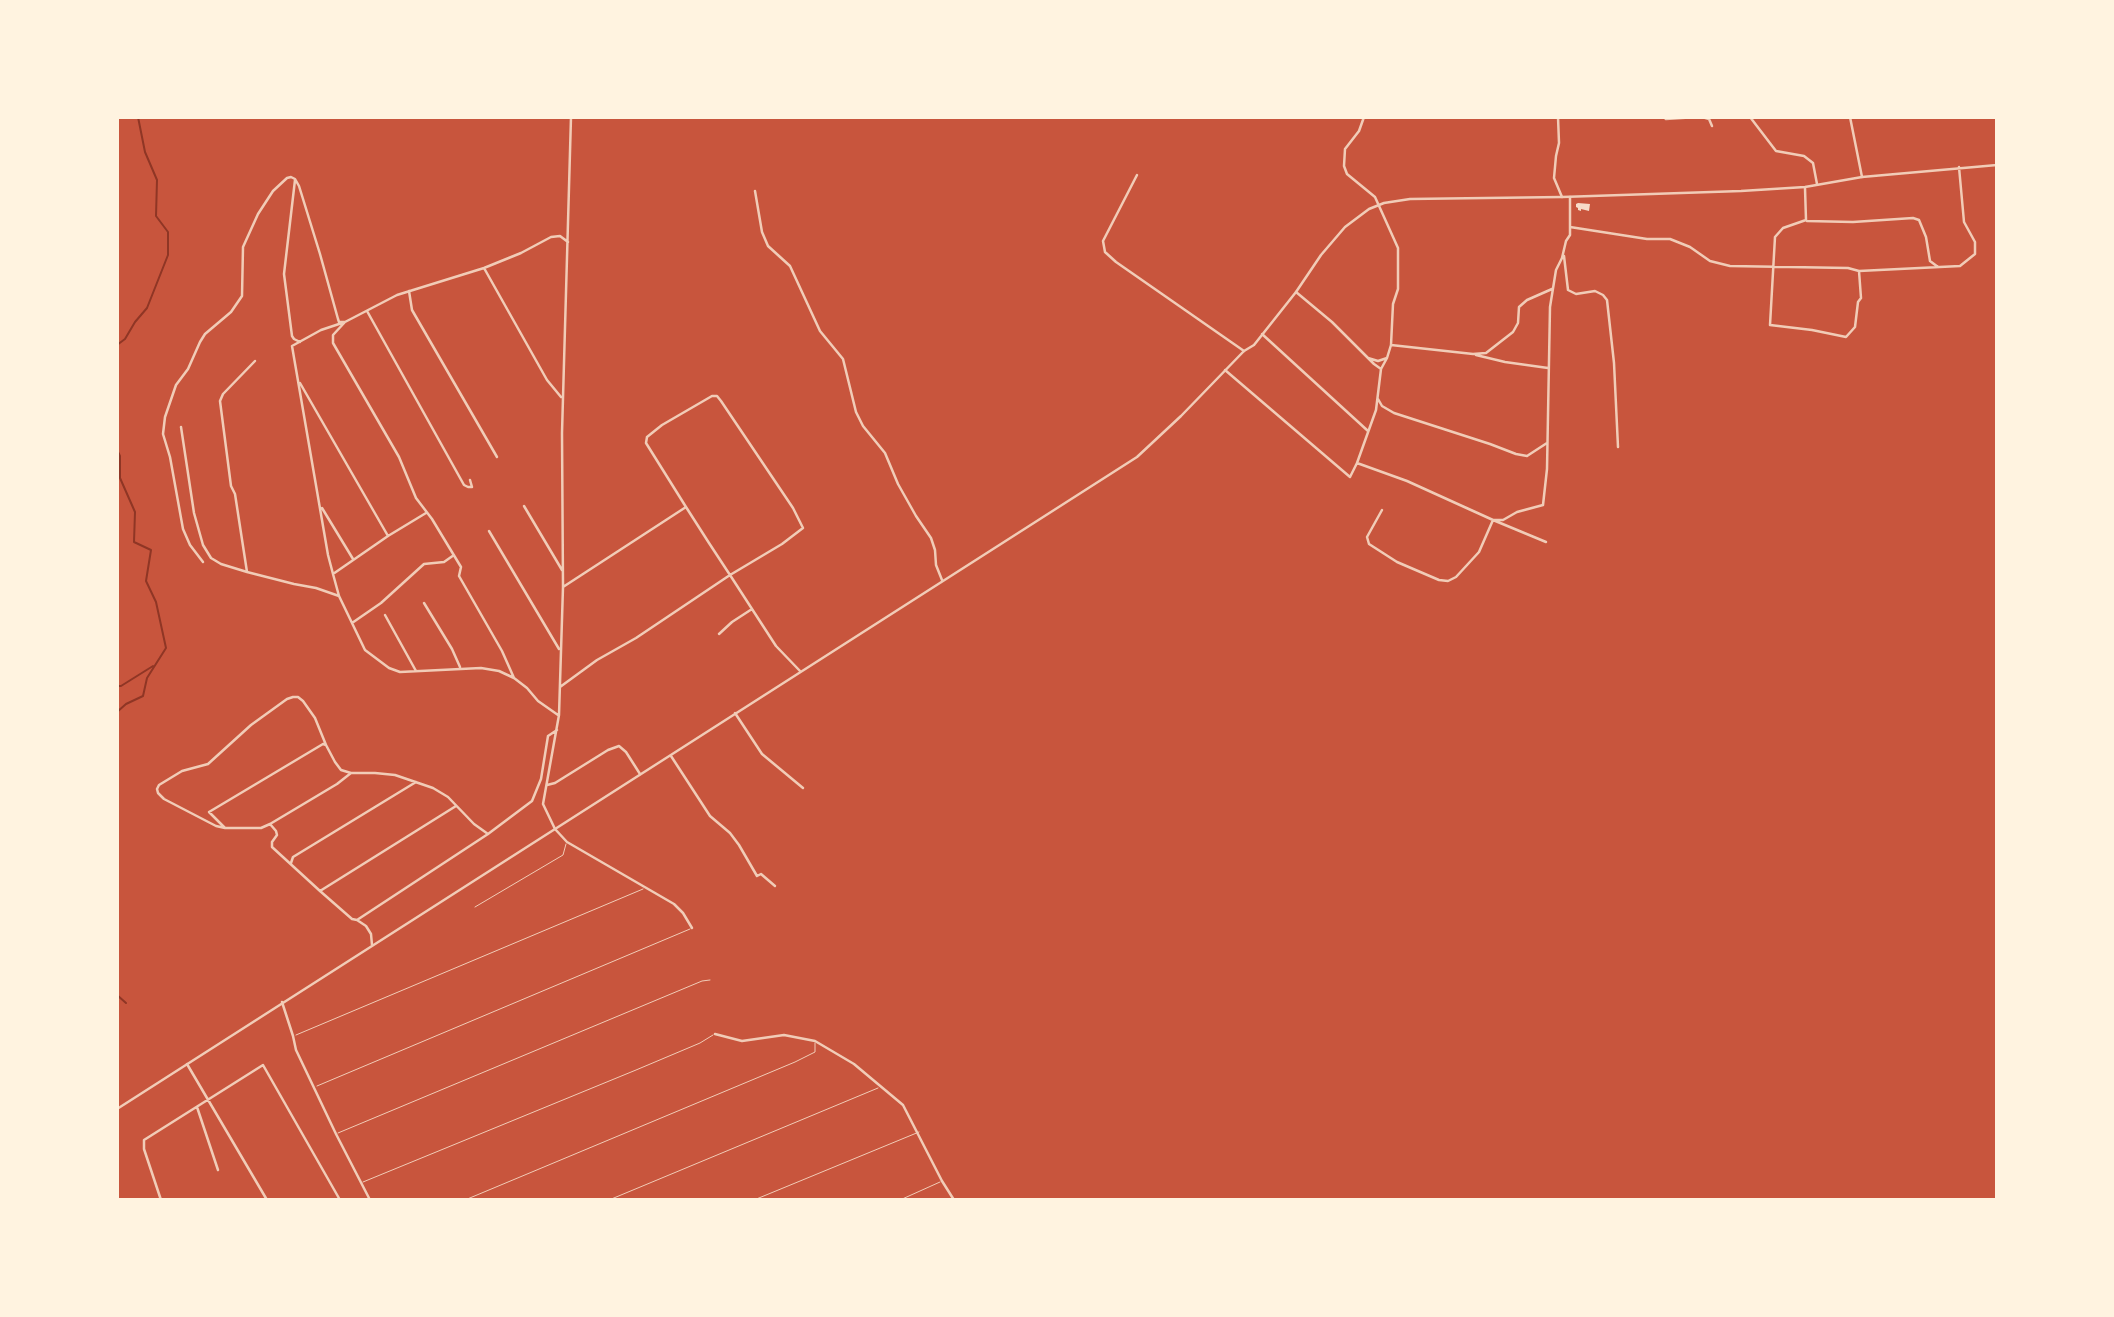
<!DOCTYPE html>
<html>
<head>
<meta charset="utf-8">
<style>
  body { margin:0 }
  #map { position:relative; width:2114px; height:1317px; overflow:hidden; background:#c8553d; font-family:"DejaVu Sans",sans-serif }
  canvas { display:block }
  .frame { position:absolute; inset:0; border:119px solid #fff3e0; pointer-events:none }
</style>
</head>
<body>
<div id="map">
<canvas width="2114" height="1317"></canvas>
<div class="frame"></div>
</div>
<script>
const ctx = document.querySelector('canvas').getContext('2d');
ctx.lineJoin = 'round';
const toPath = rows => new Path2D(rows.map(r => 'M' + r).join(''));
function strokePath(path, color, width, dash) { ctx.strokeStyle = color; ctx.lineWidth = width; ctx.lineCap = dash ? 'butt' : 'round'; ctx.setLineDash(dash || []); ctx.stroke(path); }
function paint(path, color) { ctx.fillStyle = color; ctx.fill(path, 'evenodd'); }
const stream = toPath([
  [117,345,125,339,135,322,147,308,168,255,168,232,156,216,157,180,145,152,138,117],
  [117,450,120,456,120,478,135,512,134,542,151,550,146,581,156,602,166,648,147,678,143,696,126,704,117,712],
  [117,686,121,686,153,666],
  [117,995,126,1003]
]);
const building = toPath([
  [1578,203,1590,204,1589,211,1581,209,1581,211,1578,210,1578,208,1576,207,1576,204]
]);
const service = toPath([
  [475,907,563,855,566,844],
  [296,1035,643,889],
  [317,1086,690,929],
  [338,1133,702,981,710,980],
  [363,1182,636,1070,700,1043,713,1035],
  [465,1200,795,1062,815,1052,815,1043],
  [609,1200,878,1088],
  [754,1200,919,1132],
  [900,1200,940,1182]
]);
const minor = toPath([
  [571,117,562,433,563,587,559,715,543,804,555,829,567,842,674,904,683,913,692,928],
  [1364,117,1359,131,1345,149,1344,166,1347,174,1375,197,1398,248,1398,289,1393,304,1391,345],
  [1558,117,1559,143,1556,156,1554,178,1562,197],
  [1664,117,1666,119,1697,117],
  [1702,117,1709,119,1712,126],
  [1750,117,1776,151,1804,156,1813,163,1817,184],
  [1850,117,1862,177,1997,165],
  [1137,175,1103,241,1105,252,1116,262,1244,351],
  [295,180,284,274,292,336,294,339,300,342],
  [1805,188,1806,220,1783,228,1775,237,1770,325,1812,330,1846,337,1855,327,1858,302,1861,298,1859,271],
  [755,191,762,232,768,246,790,266,820,331,843,359,856,412,863,426,885,453,898,484,916,516,931,538,935,550,936,565,942,580],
  [1807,221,1853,222,1913,218,1919,220,1926,237,1930,261,1938,267],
  [1570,227,1647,239,1670,239,1690,247,1710,261,1730,266,1848,268,1859,271,1960,266,1975,254,1975,242,1964,222,1959,167],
  [1564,256,1568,290,1576,294,1595,291,1603,295,1607,300,1614,363,1618,447],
  [484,268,547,380,561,397],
  [409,291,412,310,497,457],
  [1296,292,1332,322,1374,364,1381,369],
  [367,311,464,485,468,487,472,487,470,480],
  [342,323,321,330,292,346,328,555,333,574,388,536],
  [1262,334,1368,431],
  [1476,355,1505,362,1548,368],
  [1368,358,1378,361,1387,358,1391,345,1473,354,1486,353,1513,332,1518,323,1519,307,1527,300,1552,289],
  [255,361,223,394,220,401,231,486,235,494,247,572,294,584,316,588,339,596],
  [1225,370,1350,477,1357,463,1376,410,1381,369,1387,358],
  [300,383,388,536,426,513],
  [1378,399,1382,406,1394,413,1490,444,1516,454,1527,456,1547,443],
  [181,427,194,513,203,545,211,558,221,564,247,572],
  [1357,463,1407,481,1493,520,1546,542],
  [524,506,562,570],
  [322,508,353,559],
  [1382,510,1367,537,1369,544,1397,562,1439,580,1448,581,1456,577,1479,552,1493,520,1503,520,1517,512,1543,505,1547,469,1550,307,1556,270,1562,258,1566,241,1570,235,1570,197],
  [489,531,559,649],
  [203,562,190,545,183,529,170,457,163,434,165,417,176,385,188,369,200,342,205,334,231,312,242,296,243,247,258,214,273,191,287,178,291,177,295,179,299,186,320,254,338,319,339,322,345,322],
  [333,574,339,596,365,650,389,668,400,672,481,668,499,671,514,678],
  [563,587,686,507],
  [424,603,452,649,460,667],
  [385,615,416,671],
  [352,623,381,603,424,564,444,562,454,555],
  [719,634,732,622,752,609],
  [560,687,597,660,636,638,730,575,782,544,803,528,793,508,721,401,717,396,712,396,662,425,647,437,646,443,686,507,709,543,730,575,776,646,800,671],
  [735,713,762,754,803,788],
  [558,715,538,701,527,688,514,678,502,651,459,576,461,567,432,519,416,498,399,457,333,343,333,335,345,322,397,295,484,268,521,253,551,237,560,236,568,242],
  [671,756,710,816,730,833,739,845,757,876,761,874,775,886],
  [547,785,555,783,608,750,619,746,626,752,640,774],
  [270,824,261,828,225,828,209,812,323,744,326,745,335,762,341,770,351,773],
  [225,828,216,826,164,799,158,793,157,789,159,785,182,771,208,764,251,725,287,699,293,697,298,697,303,701,315,718,326,745],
  [291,863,293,857,416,782],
  [320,891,456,806],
  [357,920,352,919,320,891,272,847,272,842,277,835,276,831,270,824,337,784,351,773,375,773,395,775,433,788,448,797,474,824,488,834],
  [372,945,371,934,366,926,357,920,488,834,532,801,541,779,548,736,557,730],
  [282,1002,293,1036,296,1050,336,1134,370,1200],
  [715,1034,742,1041,784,1035,815,1041,854,1064,903,1105,942,1181,954,1200],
  [187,1064,267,1200],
  [197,1107,218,1170],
  [161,1200,144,1149,144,1140,263,1065,340,1200]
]);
const tertiary = toPath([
  [117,1109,1137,457,1181,416,1244,351,1254,345,1296,292,1321,255,1345,227,1369,209,1384,203,1410,199,1562,197,1741,191,1805,187,1862,177]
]);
strokePath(stream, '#8f3625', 2);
paint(building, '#f7dbc8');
strokePath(service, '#f1ccb7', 1);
strokePath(minor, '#f1ccb7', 2.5);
strokePath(tertiary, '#f1ccb7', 2.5);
</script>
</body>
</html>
